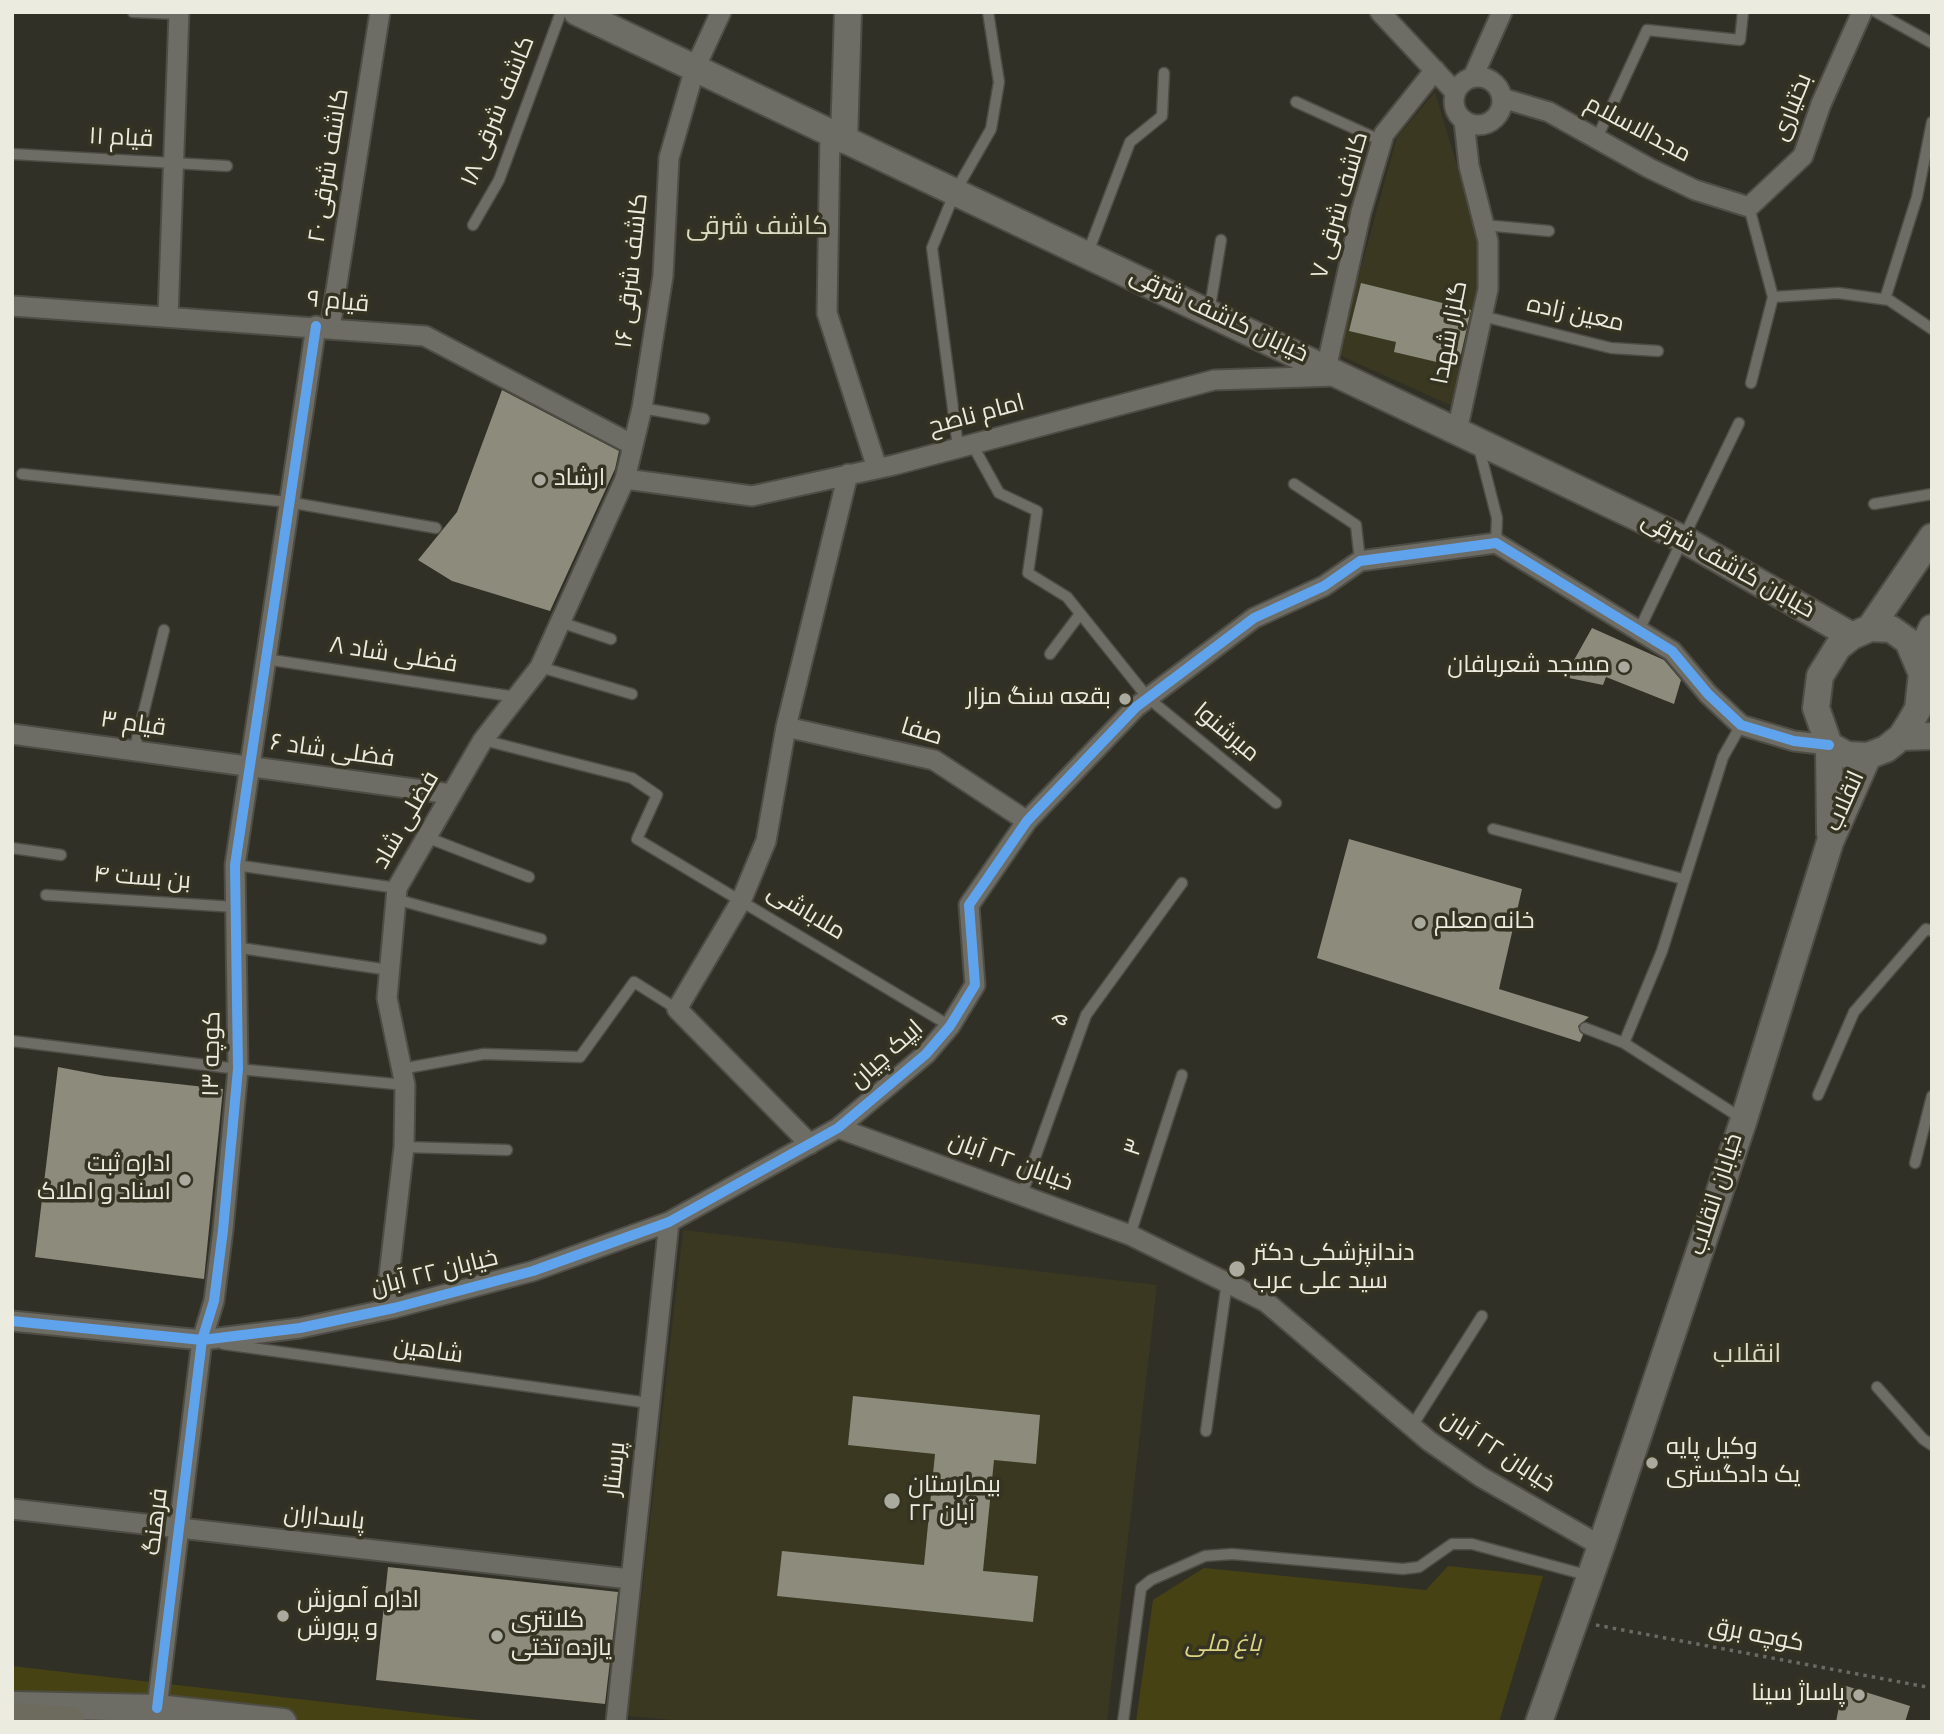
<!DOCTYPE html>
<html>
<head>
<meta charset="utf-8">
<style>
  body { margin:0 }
  #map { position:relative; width:1944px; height:1734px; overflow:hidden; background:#303026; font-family:Spectral,serif }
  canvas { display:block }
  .frame { position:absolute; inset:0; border:14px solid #ecebe0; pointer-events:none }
</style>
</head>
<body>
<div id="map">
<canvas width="1944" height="1734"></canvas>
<div class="frame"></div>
</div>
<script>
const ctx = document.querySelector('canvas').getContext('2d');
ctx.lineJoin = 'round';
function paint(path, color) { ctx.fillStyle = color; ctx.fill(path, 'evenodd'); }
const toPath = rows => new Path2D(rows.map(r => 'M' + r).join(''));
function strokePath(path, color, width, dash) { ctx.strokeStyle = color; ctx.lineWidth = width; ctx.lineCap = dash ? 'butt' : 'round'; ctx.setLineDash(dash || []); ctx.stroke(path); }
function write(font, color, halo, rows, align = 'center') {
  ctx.font = font + ' Spectral,Cairo,serif'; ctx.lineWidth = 7; ctx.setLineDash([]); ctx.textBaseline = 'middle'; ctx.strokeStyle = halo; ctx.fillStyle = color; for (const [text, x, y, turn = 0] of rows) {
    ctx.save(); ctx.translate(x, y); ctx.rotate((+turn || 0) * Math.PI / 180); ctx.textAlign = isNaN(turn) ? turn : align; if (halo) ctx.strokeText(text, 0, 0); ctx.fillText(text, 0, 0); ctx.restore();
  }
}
const built = toPath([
  [1435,92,1480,243,1477,306,1452,406,1337,354,1397,137],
  [683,1230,1157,1285,1107,1722,695,1722,628,1716]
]);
const green = toPath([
  [1448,1566,1543,1576,1499,1722,1136,1722,1153,1600,1204,1568,1426,1590],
  [12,1666,498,1722,263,1722,12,1694]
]);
const building = toPath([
  [1361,283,1471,310,1458,367,1394,352,1396,342,1349,331],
  [502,390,619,451,615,469,550,611,452,581,418,560,457,512],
  [1592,628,1664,660,1681,680,1674,704,1606,677,1603,685,1569,678,1574,660],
  [1349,839,1522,889,1499,989,1589,1017,1578,1026,1583,1035,1580,1042,1317,958],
  [58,1067,105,1076,223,1089,204,1279,35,1257],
  [853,1396,1040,1415,1036,1464,994,1460,983,1571,1038,1576,1033,1622,777,1596,782,1551,924,1565,935,1454,848,1445],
  [388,1567,618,1592,605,1704,376,1680],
  [1843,1685,1910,1706,1905,1722,1836,1722]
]);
const path = toPath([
  [1596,1625,1932,1688]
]);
const lane = toPath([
  [133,12,178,14],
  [1876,12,1932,43],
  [1296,102,1382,141],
  [1597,138,1647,30,1740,40,1743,12],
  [12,154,227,166],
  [1749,207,1773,297,1751,383],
  [473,225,499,180,561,12],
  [1484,225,1549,231],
  [1087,255,1130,142,1162,116,1164,73],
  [1773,297,1838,293,1889,300,1932,329],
  [1885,299,1917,197,1932,122],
  [1209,313,1221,240],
  [1482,316,1611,348,1658,351],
  [642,408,704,419],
  [972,444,999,493,1037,511,1028,573,1067,597,1148,698,1276,803],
  [958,447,932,248,955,192,991,129,999,82,988,12],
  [1479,448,1497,518,1496,543],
  [22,474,288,502,436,528],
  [1294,484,1356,525,1360,561],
  [1874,504,1932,494],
  [560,622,611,639],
  [1639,630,1739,423],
  [1050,654,1080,614],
  [265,659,516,697],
  [540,667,632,694],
  [1741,725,1723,757,1662,951,1624,1043,1741,1118],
  [483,740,632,778,657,795,637,839,950,1026],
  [134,751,164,630],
  [1493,829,1683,879],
  [426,837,529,877],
  [12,848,61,855],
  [235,865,397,888],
  [46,895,235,907],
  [395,899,541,939],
  [234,947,389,970],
  [1585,1028,1624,1043],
  [12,1041,238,1069,405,1085],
  [401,1069,484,1054,580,1057,634,982,677,1009],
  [1818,1095,1854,1012,1926,929,1932,931],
  [404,1147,507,1150],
  [1915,1163,1932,1096],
  [1022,1194,1086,1015,1182,883],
  [1130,1235,1182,1075],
  [223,1344,649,1403],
  [1877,1387,1923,1439,1932,1445],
  [1412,1426,1482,1316],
  [1206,1431,1227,1282],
  [1123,1722,1141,1588,1151,1580,1205,1556,1232,1554,1403,1569,1419,1567,1452,1544,1472,1544,1579,1573]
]);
const street = toPath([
  [1380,12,1455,92],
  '1454 101a24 24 0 1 1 48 0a24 24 0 1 1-48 0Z',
  [1473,77,1502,12],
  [1502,98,1549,112,1649,168,1695,190,1749,207,1803,156,1821,104,1862,12],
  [830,133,827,313,877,468],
  [12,306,425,336,633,445],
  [168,316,179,12],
  [330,328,380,12],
  [1326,369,1361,212,1384,134,1435,70],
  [1457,431,1488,289,1488,241,1469,166,1464,121],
  [625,479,752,496,894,465,1214,380,1336,376],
  [786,727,934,760,1027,821],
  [12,734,451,794],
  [838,1128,1130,1235,1266,1302,1429,1441,1481,1477,1601,1546],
  [810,1144,677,1009,741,901,766,841,786,727,848,474],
  [385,1310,404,1147,405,1085,387,998,397,888,483,740,540,667,625,479,642,408,663,276,669,158,695,68,721,12],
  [12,1321,202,1340,300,1328,394,1308,533,1271,669,1222,838,1128,926,1054,950,1026,975,985,969,905,1027,821,1136,707,1254,618,1324,586,1360,561,1496,543,1672,651,1708,694,1741,725,1794,741,1829,745],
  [12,1509,630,1579],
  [157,1708,202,1340,214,1301,223,1230,238,1069,235,865,316,326],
  [616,1722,669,1222]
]);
const secondary = toPath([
  [577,12,1685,540,1852,636],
  [844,140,848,12],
  [1870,628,1932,537],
  [1918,658,1932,628],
  [1901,737,1932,736],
  [1829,745,1847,755,1868,756,1886,749,1901,737,1910,723,1918,709,1922,674,1908,641,1891,629,1870,628,1852,636,1838,647,1820,676,1816,708,1829,745,1830,833],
  [14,1705,157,1708,283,1722],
  [1539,1722,1601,1546,1744,1119,1830,842,1868,756]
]);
const primary = toPath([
  [12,1718,70,1722]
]);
const cycleway = toPath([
  [12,1321,202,1340,300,1328,394,1308,533,1271,669,1222,838,1128,926,1054,950,1026,975,985,969,905,1027,821,1136,707,1254,618,1324,586,1360,561,1496,543,1672,651,1708,694,1741,725,1794,741,1829,745],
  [157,1708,202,1340,214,1301,223,1230,238,1069,235,865,316,326]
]);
const markers = [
  [540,480,7,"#aaaa9f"],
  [1624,667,7,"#aaaa9f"],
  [1125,699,7,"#aaaa9f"],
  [1420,923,7,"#aaaa9f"],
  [185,1180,7,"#aaaa9f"],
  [1237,1269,9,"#aaaa9f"],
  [1652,1463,7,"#aaaa9f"],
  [892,1501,9,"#aaaa9f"],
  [283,1616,7,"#aaaa9f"],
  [497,1636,7,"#aaaa9f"],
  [1859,1695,7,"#aaaa9f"]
];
const streetNames = [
  ["بختیاری",1794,108,-68],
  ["کاشف شرقی ۱۸",500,112,-68],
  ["مجدالاسلام",1637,131,28],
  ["قیام ۱۱",121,140,3],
  ["کاشف شرقی ۲۰",331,166,-81],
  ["کاشف شرقی ۷",1342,206,-74],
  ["کاشف شرقی ۱۶",634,271,-84],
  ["قیام ۹",338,304,5],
  ["معین زاده",1575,316,12],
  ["خیابان کاشف شرقی",1218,317,25],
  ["گلزار شهدا",1452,333,-79],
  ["امام ناصح",977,417,-15],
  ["خیابان کاشف شرقی",1727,567,29],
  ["فضلی شاد ۸",393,657,9],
  ["قیام ۳",133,726,8],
  ["صفا",921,734,17],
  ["میرشنوا",1225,734,40],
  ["فضلی شاد ۶",332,753,8],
  ["انقلاب",1847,802,-66],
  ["فضلی شاد",408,821,-60],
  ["بن بست ۴",142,880,4],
  ["ملاباشی",805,914,31],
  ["۵",1062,1020,-68],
  ["کوچه ۱۳",214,1054,-89],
  ["ایپک چیان",888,1056,-42],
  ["۳",1136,1148,-72],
  ["خیابان ۲۲ آبان",1010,1164,20],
  ["خیابان انقلاب",1718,1195,-72],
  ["خیابان ۲۲ آبان",435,1275,-14],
  ["شاهین",428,1353,8],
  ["خیابان ۲۲ آبان",1497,1453,33],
  ["پرستار",617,1469,-84],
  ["پاسداران",324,1520,6],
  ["فرهنگ",158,1522,-83],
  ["کوچه برق",1756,1637,11]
];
const poiNames = [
  ["ارشاد",554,480],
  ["مسجد شعربافان",1610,667,"right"],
  ["بقعه سنگ مزار",1111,699,"right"],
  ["خانه معلم",1434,923],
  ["اداره ثبت",171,1166,"right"],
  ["اسناد و املاک",171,1194,"right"],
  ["دندانپزشکی دکتر",1253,1255],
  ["سید علی عرب",1253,1283],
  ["وکیل پایه",1666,1449],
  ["یک دادگستری",1666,1477],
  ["بیمارستان",908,1487],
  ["۲۲ آبان",908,1515],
  ["اداره آموزش",297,1602],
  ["و پرورش",297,1630],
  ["کلانتری",511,1622],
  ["یازده تختی",511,1650],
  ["پاساژ سینا",1845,1695,"right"]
];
const parkNames = [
  ["باغ ملی",1223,1646]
];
const neighbourhoodNames = [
  ["کاشف شرقی",757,229],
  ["انقلاب",1747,1357]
];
paint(built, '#3a3821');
paint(green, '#474214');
paint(building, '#8c8b7c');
strokePath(lane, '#4e4d45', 13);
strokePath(street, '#4e4d45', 23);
strokePath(secondary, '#4e4d45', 30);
strokePath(primary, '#4e4d45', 33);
strokePath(path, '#6a6962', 3.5, [3.5, 5]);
strokePath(lane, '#6d6d65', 10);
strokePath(street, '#6d6d65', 19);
strokePath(secondary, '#6d6d65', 26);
strokePath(primary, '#6c6b5e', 30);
strokePath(cycleway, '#60a3ed', 10);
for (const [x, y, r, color] of markers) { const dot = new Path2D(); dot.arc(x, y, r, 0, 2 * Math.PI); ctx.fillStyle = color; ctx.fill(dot); strokePath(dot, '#353321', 2.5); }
write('24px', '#ecebe0', '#353321', streetNames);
write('24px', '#ecebe0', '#353321', poiNames, 'left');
write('italic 24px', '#ddd585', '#353321', parkNames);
write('26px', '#dbdac3', '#353321', neighbourhoodNames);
</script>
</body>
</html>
